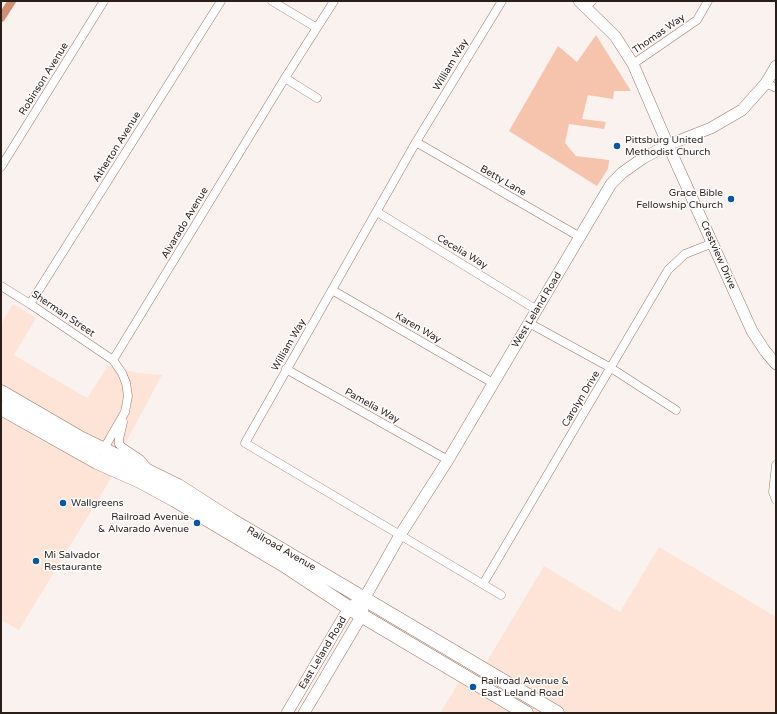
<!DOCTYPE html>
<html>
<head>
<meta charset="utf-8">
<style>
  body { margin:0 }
  #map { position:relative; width:777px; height:714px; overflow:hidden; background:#faf2ef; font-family:"Varela Round",sans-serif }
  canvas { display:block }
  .frame { position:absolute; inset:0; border:2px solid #2b1e18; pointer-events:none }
</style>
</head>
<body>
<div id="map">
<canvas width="777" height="714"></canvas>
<div class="frame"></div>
</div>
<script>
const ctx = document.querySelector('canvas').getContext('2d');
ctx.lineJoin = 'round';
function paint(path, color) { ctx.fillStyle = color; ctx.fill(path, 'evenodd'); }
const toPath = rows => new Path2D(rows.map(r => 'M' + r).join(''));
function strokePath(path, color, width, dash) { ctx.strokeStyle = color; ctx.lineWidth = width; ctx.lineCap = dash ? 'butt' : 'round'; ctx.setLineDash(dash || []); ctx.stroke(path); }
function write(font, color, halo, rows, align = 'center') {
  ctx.font = font + ' "Varela Round",sans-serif'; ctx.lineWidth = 3; ctx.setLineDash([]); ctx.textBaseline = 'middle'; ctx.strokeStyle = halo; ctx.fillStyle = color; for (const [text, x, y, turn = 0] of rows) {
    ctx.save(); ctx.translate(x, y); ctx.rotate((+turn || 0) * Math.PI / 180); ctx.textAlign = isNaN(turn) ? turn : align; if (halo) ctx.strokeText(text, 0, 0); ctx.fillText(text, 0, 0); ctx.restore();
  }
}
const built = toPath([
  [13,304,36,318,14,355,87,398,108,366,138,373,162,375,125,444,110,480,19,630,1,620,1,324],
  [659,547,776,617,776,713,440,713,461,679,486,663,544,566,620,612]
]);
const green = toPath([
  [596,35,631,91,614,91,613,99,588,95,582,119,606,122,604,129,569,124,565,143,576,156,609,160,608,169,597,186,509,131,558,46,577,62]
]);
const canal = toPath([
  [1,18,12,1]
]);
const street = toPath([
  [272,1,317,28],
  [586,7,592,1],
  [633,64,697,20,708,1],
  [285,78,317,98],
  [766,83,776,88],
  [416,142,580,237],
  [1,167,104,1],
  [377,212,537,310],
  [1,286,30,304,113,360],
  [332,290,493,383],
  [30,304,221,1],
  [529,323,611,368,676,410],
  [286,369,448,460],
  [123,422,119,439,119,444,122,447,140,459,148,468],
  [102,452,125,412,128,396,126,383,122,373,113,360,285,78,334,1],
  [776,465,773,492,776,500],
  [483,584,668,270,685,254,713,243],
  [501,595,245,443,416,142,502,1]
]);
const secondary = toPath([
  [579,1,615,36,633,64,668,145,752,331,765,351,776,364],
  [287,713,349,608,355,604],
  [304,713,362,615,364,599,400,535,448,460,611,184,622,173,643,158,668,145,711,128,742,110,766,83,776,66]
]);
const highway = toPath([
  [1,392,80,438,178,486,231,520,557,713],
  [1,408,97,462,140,481,175,500,284,565,349,608,526,713]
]);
const markers = [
  [617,146,4,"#0a57a6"],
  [731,199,4,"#0a57a6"],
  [63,503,4,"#0a57a6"],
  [197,523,4,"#0a57a6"],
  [36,561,4,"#0a57a6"],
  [473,687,4,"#0a57a6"]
];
const streetNames = [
  ["Thomas Way",659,34,-35],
  ["William Way",451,65,-59],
  ["Robinson Avenue",44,79,-58],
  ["Atherton Avenue",117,147,-58],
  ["Betty Lane",503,181,30],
  ["Alvarado Avenue",185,223,-59],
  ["Cecelia Way",462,252,31],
  ["Crestview Drive",718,255,66],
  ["West Leland Road",537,310,-59],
  ["Sherman Street",63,314,34],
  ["Karen Way",418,328,30],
  ["William Way",289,345,-60],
  ["Carolyn Drive",581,399,-59],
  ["Pamelia Way",372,406,29],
  ["Railroad Avenue",281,549,30],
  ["East Leland Road",323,653,-59]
];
const poiNames = [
  ["Pittsburg United",625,140],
  ["Methodist Church",625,152],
  ["Grace Bible",723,193,"right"],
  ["Fellowship Church",723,205,"right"],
  ["Wallgreens",71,503],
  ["Railroad Avenue",189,517,"right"],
  ["& Alvarado Avenue",189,529,"right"],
  ["Mi Salvador",44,555],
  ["Restaurante",44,567],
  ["Railroad Avenue &",481,681],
  ["East Leland Road",481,693]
];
paint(built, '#fee3d7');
paint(green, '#f6c3ad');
strokePath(canal, '#d18e70', 8);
strokePath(street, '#9a786a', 9);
strokePath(secondary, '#9a786a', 12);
strokePath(highway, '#9a786a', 15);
strokePath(street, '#fff', 8);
strokePath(secondary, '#fff', 11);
strokePath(highway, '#fff', 14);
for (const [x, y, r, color] of markers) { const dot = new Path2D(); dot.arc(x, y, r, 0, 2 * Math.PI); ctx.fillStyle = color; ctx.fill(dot); strokePath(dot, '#fff', 1.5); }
write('10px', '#2b1e18', '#fff', streetNames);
write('10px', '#2b1e18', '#fff', poiNames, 'left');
</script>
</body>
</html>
